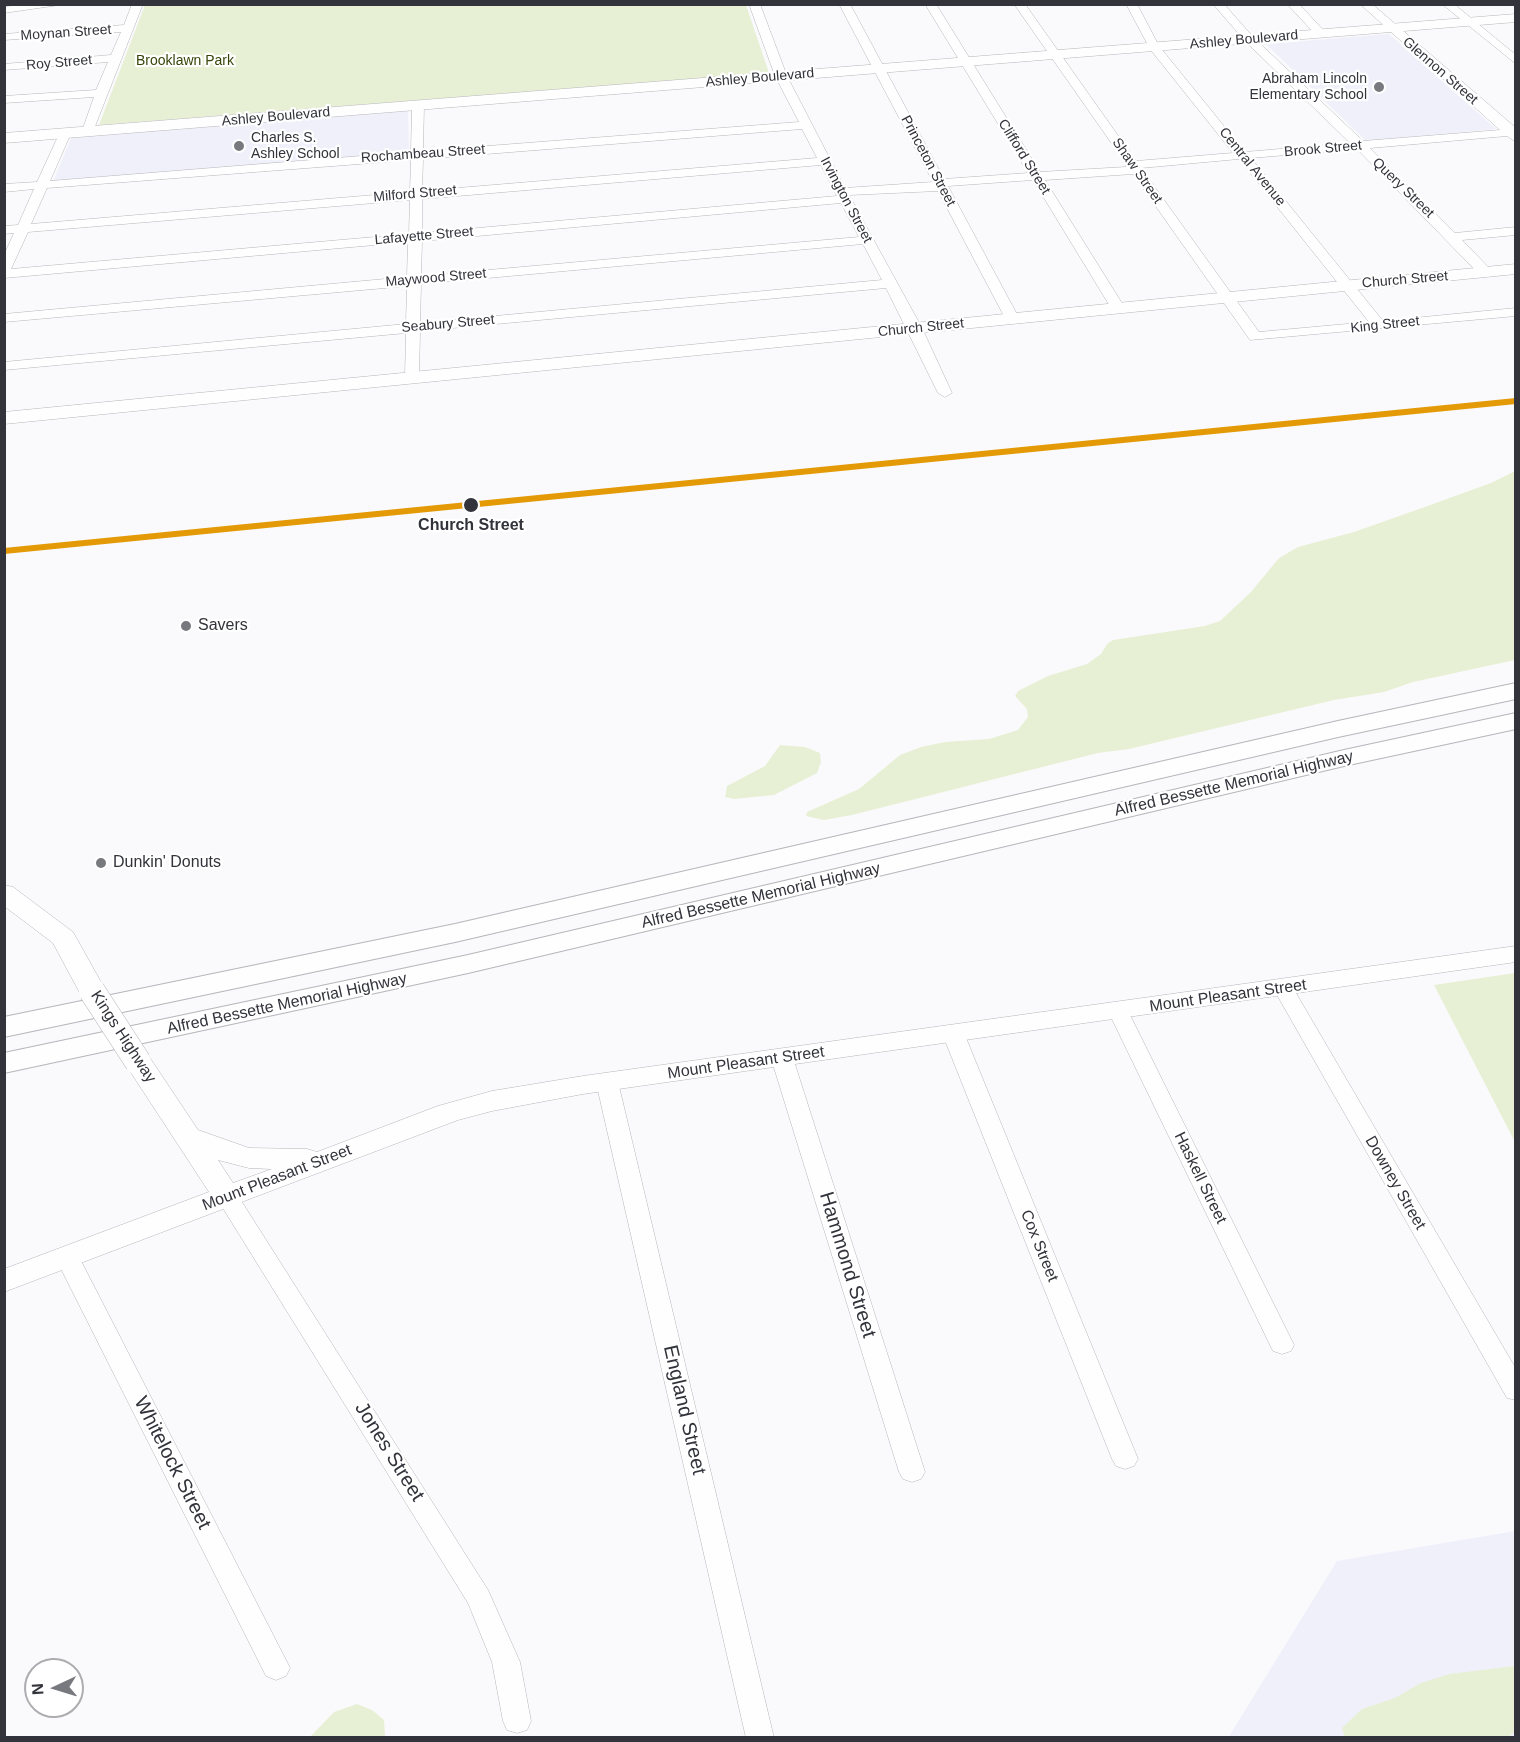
<!DOCTYPE html>
<html>
<head>
<meta charset="utf-8">
<style>
  body { margin:0 }
  #map { position:relative; width:1520px; height:1742px; overflow:hidden; background:#fafafc; font-family:Arial,sans-serif }
  canvas { display:block }
  .frame { position:absolute; inset:0; border:6px solid #32333b; pointer-events:none }
  .north { position:absolute; left:24px; top:1658px; width:60px; height:60px; box-sizing:border-box; background:#fff; border:2px solid #adadb1; border-radius:50%; rotate:266deg; font-size:16px; font-weight:700; line-height:24px; text-align:center; color:#32333b }
  .north::after { content:''; display:block; margin:auto; width:21px; height:27px; background:#78797f; clip-path:polygon(50% 0,100% 100%,50% 72%,0 100%) }
</style>
</head>
<body>
<div id="map">
<canvas width="1520" height="1742"></canvas>
<div class="frame"></div>
<div class="north">N</div>
</div>
<script>
const ctx = document.querySelector('canvas').getContext('2d');
ctx.lineJoin = 'round';
function paint(path, color) { ctx.fillStyle = color; ctx.fill(path, 'evenodd'); }
const toPath = rows => new Path2D(rows.map(r => 'M' + r).join(''));
function strokePath(path, color, width, dash) { ctx.strokeStyle = color; ctx.lineWidth = width; ctx.lineCap = dash ? 'butt' : 'round'; ctx.setLineDash(dash || []); ctx.stroke(path); }
function write(font, color, halo, rows, align = 'center') {
  ctx.font = font + ' Arial,sans-serif'; ctx.lineWidth = 4.5; ctx.setLineDash([]); ctx.textBaseline = 'middle'; ctx.strokeStyle = halo; ctx.fillStyle = color; for (const [text, x, y, turn = 0] of rows) {
    ctx.save(); ctx.translate(x, y); ctx.rotate((+turn || 0) * Math.PI / 180); ctx.textAlign = isNaN(turn) ? turn : align; if (halo) ctx.strokeText(text, 0, 0); ctx.fillText(text, 0, 0); ctx.restore();
  }
}
const built = toPath([
  [1389,34,1496,129,1366,141,1266,44],
  [408,111,409,153,53,182,71,138],
  [1515,1531,1515,1737,1228,1738,1337,1561]
]);
const green = toPath([
  [145,5,746,5,769,73,99,125],
  [1515,471,1515,660,1413,682,1384,692,1334,700,1129,749,1098,753,852,815,824,820,806,816,807,812,859,789,900,755,921,747,945,742,989,739,1018,730,1028,717,1027,709,1015,696,1018,691,1048,676,1087,664,1101,654,1107,644,1113,640,1205,626,1220,621,1251,592,1279,558,1298,547,1354,532,1422,508,1491,483],
  [780,745,805,747,820,753,821,762,817,773,774,795,734,799,725,797,727,786,765,766],
  [1515,973,1516,973,1515,1142,1434,985],
  [1515,1666,1515,1731,1509,1737,1345,1737,1342,1728,1362,1709,1395,1698,1421,1683,1449,1674],
  [357,1704,372,1710,384,1720,385,1737,310,1737,334,1712]
]);
const minor = toPath([
  [25,4,66,4,4,13,4,7,25,4],
  [132,4,143,4,92,134,82,131,94,97,4,103,4,96,96,90,108,62,4,70,4,64,111,55,121,32,4,40,4,34,124,25,132,4],
  [749,4,760,4,787,76,845,188,933,182,839,4,850,4,944,179,1028,173,925,4,936,4,1040,172,1126,167,1126,164,1014,4,1025,4,1136,161,1233,153,1150,49,1126,4,1137,4,1159,46,1245,152,1350,143,1245,41,1213,4,1224,4,1253,37,1363,141,1500,130,1360,4,1372,4,1516,128,1516,142,1507,136,1370,148,1455,233,1516,227,1516,235,1462,240,1490,269,1490,275,1480,275,1357,149,1251,158,1383,321,1516,308,1516,316,1250,340,1133,174,1045,180,1125,308,1118,312,1111,308,1033,180,948,186,1019,318,1012,322,1005,318,938,191,849,195,922,328,952,393,945,397,938,393,886,288,420,331,419,378,412,382,405,378,406,333,4,370,4,362,406,324,407,286,4,322,4,314,407,277,408,242,4,278,4,255,14,233,4,234,4,226,18,225,34,189,4,192,4,184,37,182,61,130,71,133,50,181,411,152,412,105,418,101,424,105,423,151,799,122,775,76,749,4],
  [802,129,817,158,422,191,423,159,802,129],
  [1239,159,1369,322,1259,332,1141,168,1239,159],
  [411,160,410,192,31,224,47,188,411,160],
  [821,165,837,196,422,233,422,199,821,165],
  [410,200,409,234,11,269,28,232,410,200],
  [841,203,859,237,421,276,422,241,841,203],
  [863,244,882,280,420,323,421,284,863,244],
  [1287,4,1299,4,1325,32,1325,36,1317,36,1287,4],
  [1442,4,1454,4,1516,55,1516,64,1442,4],
  [1283,981,1290,983,1293,988,1516,1369,1516,1400,1507,1398,1273,988,1276,983,1283,981],
  [1118,1004,1125,1006,1128,1011,1294,1345,1291,1351,1282,1354,1273,1351,1270,1345,1108,1011,1111,1006,1118,1004],
  [953,1026,960,1028,964,1033,1138,1459,1134,1466,1125,1469,1116,1466,1112,1459,942,1033,946,1028,953,1026],
  [782,1051,790,1053,793,1058,925,1472,921,1479,912,1482,903,1479,899,1472,771,1058,774,1053,782,1051],
  [607,1075,615,1077,618,1082,774,1738,746,1738,596,1082,599,1077,607,1075],
  [227,1189,235,1191,488,1590,520,1662,531,1721,527,1730,517,1733,507,1730,503,1721,492,1662,468,1603,216,1197,219,1191,227,1189],
  [67,1249,75,1251,79,1257,286,1660,290,1668,286,1676,276,1680,266,1676,55,1257,59,1251,67,1249]
]);
const major = toPath([
  [1516,14,1516,22,4,143,4,133,1516,14],
  [1516,264,1516,274,4,424,4,412,1516,264],
  [4,885,13,887,73,932,106,991,102,997,92,1000,82,997,53,943,4,906,4,885],
  [1516,946,1516,962,583,1094,492,1111,458,1120,4,1292,4,1269,209,1192,124,1062,128,1055,138,1053,148,1055,198,1130,249,1148,307,1149,317,1152,438,1106,492,1091,583,1076,1516,946],
  [218,1160,249,1168,272,1169,233,1183,218,1160]
]);
const highway = toPath([
  [1516,683,1516,699,1338,737,455,942,4,1037,4,1017,455,924,1338,721,1516,683],
  [1516,713,1516,729,1344,766,468,973,4,1073,4,1053,468,955,1344,750,1516,713]
]);
const majorBridge = toPath([
  [92,991,138,1062]
]);
const rail1 = toPath([
  [4,551,1516,401]
]);
const markers = [
  [1379,87,6,"#78797f"],
  [239,146,6,"#78797f"],
  [471,505,8,"#32333b"],
  [186,626,6,"#78797f"],
  [101,863,6,"#78797f"]
];
const farStreetnames = [
  ["Moynan Street",66,33,-4],
  ["Ashley Boulevard",1244,40,-5],
  ["Roy Street",59,63,-5],
  ["Glennon Street",1440,71,41],
  ["Ashley Boulevard",760,78,-5],
  ["Ashley Boulevard",276,117,-5],
  ["Brook Street",1323,149,-5],
  ["Rochambeau Street",423,154,-4],
  ["Clifford Street",1024,157,58],
  ["Princeton Street",928,161,62],
  ["Central Avenue",1252,167,51],
  ["Shaw Street",1137,171,55],
  ["Query Street",1403,188,44],
  ["Milford Street",415,194,-5],
  ["Irvington Street",846,200,62],
  ["Lafayette Street",424,236,-5],
  ["Maywood Street",436,278,-5],
  ["Church Street",1405,280,-5],
  ["Seabury Street",448,324,-5],
  ["King Street",1385,325,-6],
  ["Church Street",921,328,-6]
];
const farParknames = [
  ["Brooklawn Park",185,61]
];
const farPoinames = [
  ["Abraham Lincoln",1367,79],
  ["Elementary School",1367,95],
  ["Charles S.",251,138,"left"],
  ["Ashley School",251,154,"left"]
];
const stopNames = [
  ["Church Street",471,526]
];
const poiNames = [
  ["Savers",198,626],
  ["Dunkin' Donuts",113,863]
];
const streetNames = [
  ["Alfred Bessette Memorial Highway",1234,784,-13],
  ["Alfred Bessette Memorial Highway",761,896,-13],
  ["Mount Pleasant Street",1228,996,-8],
  ["Alfred Bessette Memorial Highway",287,1004,-12],
  ["Kings Highway",123,1037,57],
  ["Mount Pleasant Street",746,1063,-8],
  ["Mount Pleasant Street",277,1178,-21],
  ["Haskell Street",1200,1178,64],
  ["Downey Street",1395,1183,60],
  ["Cox Street",1039,1246,68]
];
const nearStreetnames = [
  ["Hammond Street",847,1265,73],
  ["England Street",684,1410,77],
  ["Jones Street",389,1452,58],
  ["Whitelock Street",172,1463,63]
];
paint(built, '#eff0fa');
paint(green, '#e7f0d4');
strokePath(minor, '#b6b6bb', 1);
strokePath(major, '#b6b6bb', 1);
strokePath(highway, '#b6b6bb', 2);
paint(minor, '#fefeff');
paint(major, '#fefeff');
paint(highway, '#fefeff');
strokePath(majorBridge, '#b6b6bb', 27, []);
strokePath(majorBridge, '#fefeff', 26);
strokePath(rail1, '#e39a06', 6);
for (const [x, y, r, color] of markers) { const dot = new Path2D(); dot.arc(x, y, r, 0, 2 * Math.PI); ctx.fillStyle = color; ctx.fill(dot); strokePath(dot, '#fff', 2); }
write('14px', '#32333b', '#fff', farStreetnames);
write('14px', '#384409', '#fff', farParknames);
write('14px', '#32333b', '#fff', farPoinames, 'right');
write('bold 16px', '#32333b', '#fff', stopNames);
write('16px', '#32333b', '#fff', poiNames, 'left');
write('16px', '#32333b', '#fff', streetNames);
write('20px', '#32333b', '#fff', nearStreetnames);
</script>
</body>
</html>
